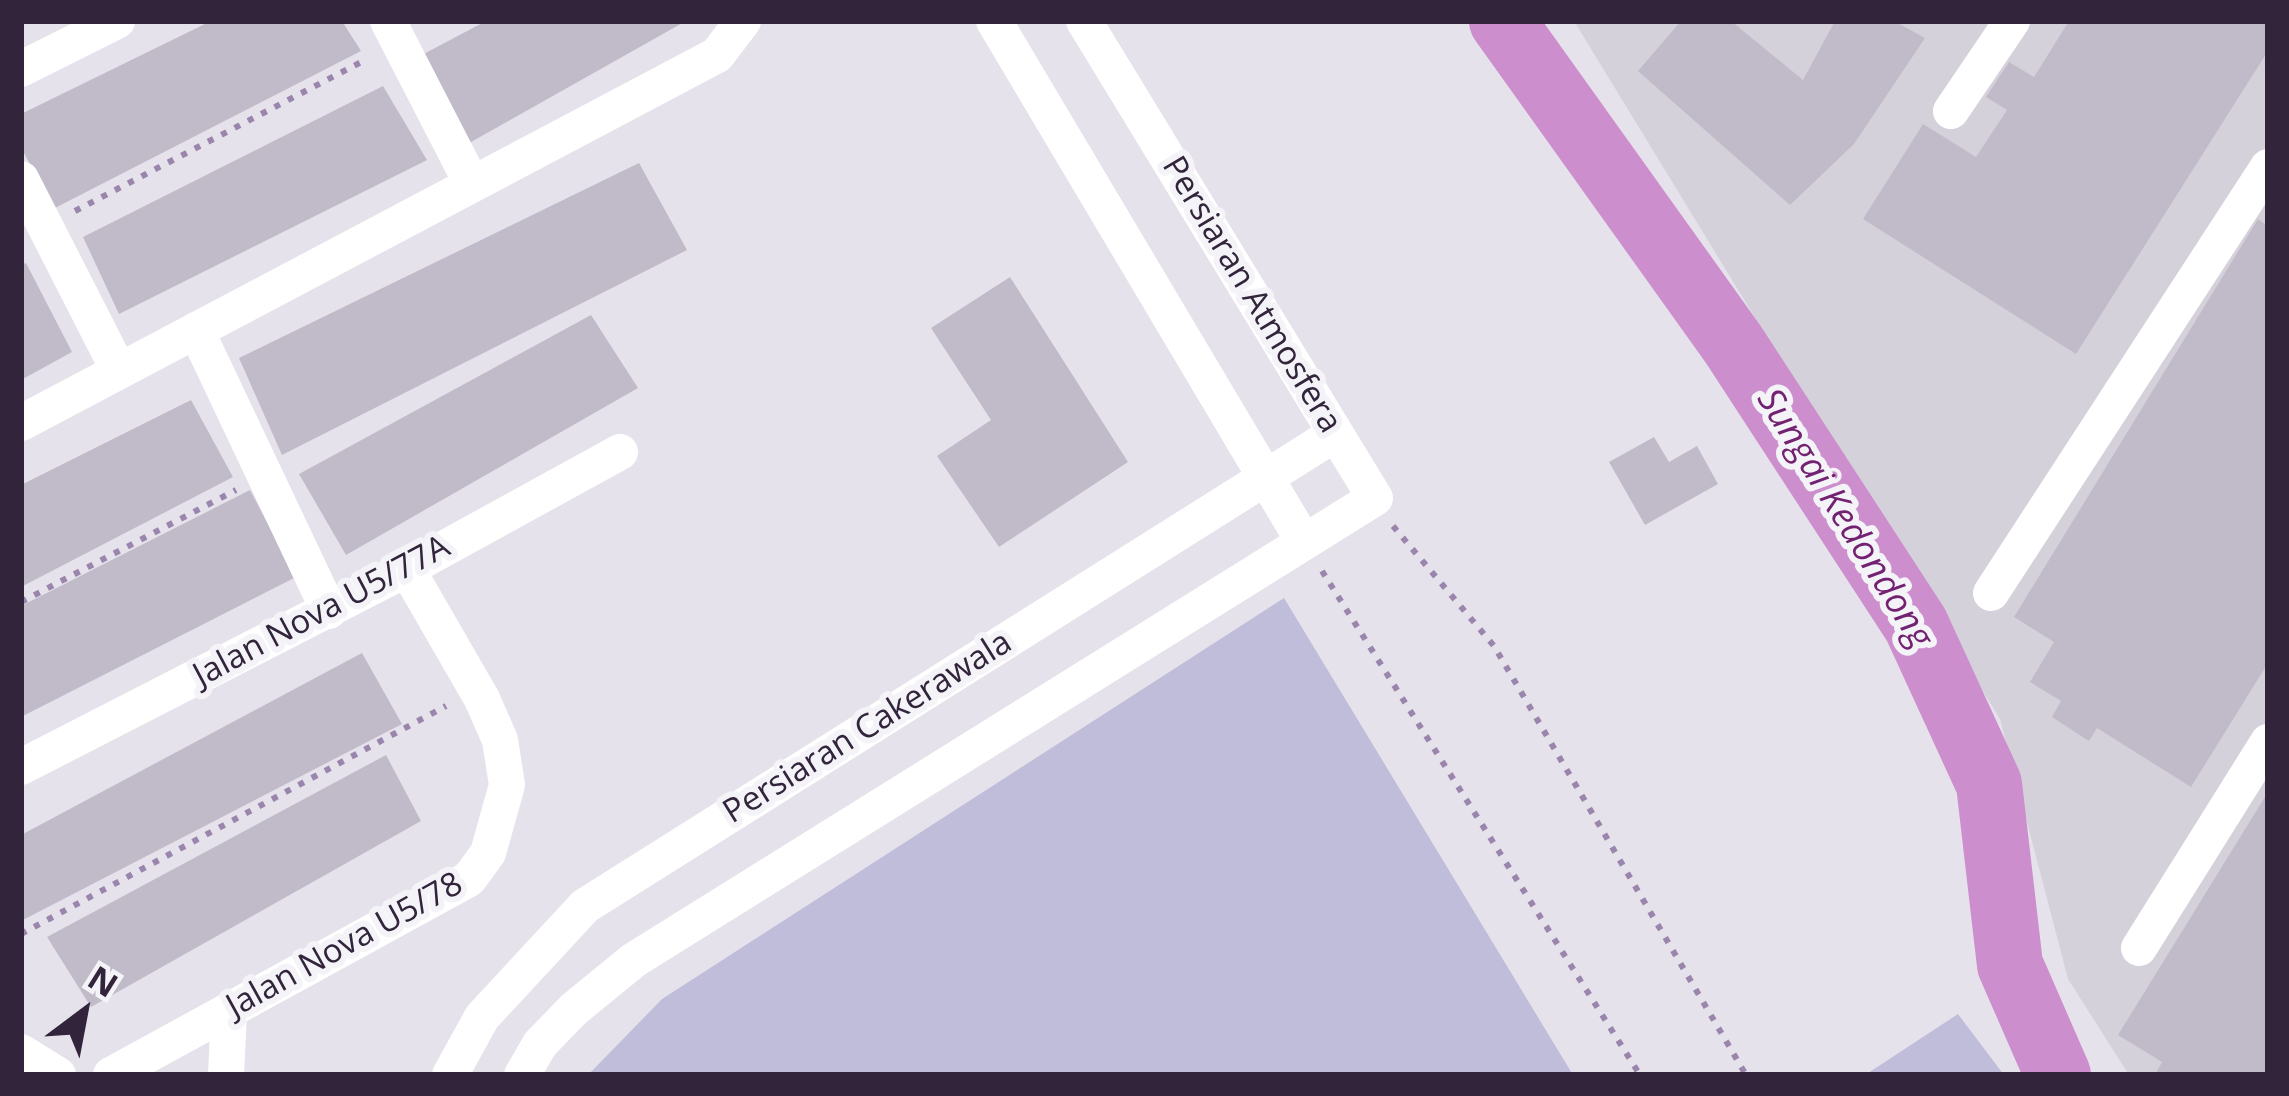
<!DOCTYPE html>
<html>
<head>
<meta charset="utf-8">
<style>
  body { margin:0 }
  #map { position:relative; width:2289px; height:1096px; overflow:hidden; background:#e6e2eb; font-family:"Open Sans",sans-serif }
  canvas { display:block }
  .frame { position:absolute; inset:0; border:24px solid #31243b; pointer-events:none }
  .north { position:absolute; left:24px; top:952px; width:120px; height:120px; -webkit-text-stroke:9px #f4f3f8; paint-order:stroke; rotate:32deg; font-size:33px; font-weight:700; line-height:48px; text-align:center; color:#31243b }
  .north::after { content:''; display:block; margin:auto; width:42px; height:54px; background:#31243b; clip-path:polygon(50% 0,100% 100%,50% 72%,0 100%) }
</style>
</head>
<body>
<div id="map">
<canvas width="2289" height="1096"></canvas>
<div class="frame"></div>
<div class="north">N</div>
</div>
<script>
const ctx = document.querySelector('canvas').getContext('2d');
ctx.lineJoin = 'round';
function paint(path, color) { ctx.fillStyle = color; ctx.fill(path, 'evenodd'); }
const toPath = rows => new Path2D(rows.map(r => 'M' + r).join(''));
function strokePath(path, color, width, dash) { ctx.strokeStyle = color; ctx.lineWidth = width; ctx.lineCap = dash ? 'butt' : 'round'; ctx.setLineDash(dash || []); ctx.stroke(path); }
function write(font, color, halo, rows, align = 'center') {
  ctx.font = font + ' "Open Sans",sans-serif'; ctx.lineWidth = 12; ctx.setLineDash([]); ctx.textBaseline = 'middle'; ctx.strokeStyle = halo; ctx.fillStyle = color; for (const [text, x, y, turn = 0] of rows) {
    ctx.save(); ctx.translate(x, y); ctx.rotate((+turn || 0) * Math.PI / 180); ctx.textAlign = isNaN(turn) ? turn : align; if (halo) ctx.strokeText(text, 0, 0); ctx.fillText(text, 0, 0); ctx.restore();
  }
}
const built = toPath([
  [1574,21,2268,21,2268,1075,2129,1075,2068,979,2000,719]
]);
const green = toPath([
  [1284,598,1573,1075,588,1075,662,999],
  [1958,1014,2004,1075,1865,1075]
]);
const river = toPath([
  [1502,21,1733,344,1916,625,1989,784,2010,965,2058,1075]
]);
const building = toPath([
  [211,21,342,21,361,51,53,209,21,147,21,114],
  [486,21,686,21,464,146,418,57],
  [1681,21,1731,21,1803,80,1835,21,1894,21,1925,38,1854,144,1790,205,1638,71],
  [2069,21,2268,21,2268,51,2076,354,1863,219,1923,124,1976,157,2007,110,1986,97,2009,62,2034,77],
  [383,86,427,160,119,314,83,237],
  [639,163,687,250,282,455,239,358],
  [2258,219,2268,226,2268,663,2191,787,2097,728,2089,741,2052,717,2061,701,2030,682,2054,642,2014,617],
  [26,263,72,352,21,380,21,265],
  [1010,277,1128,462,999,547,937,456,991,420,931,328],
  [591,315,638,388,346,555,299,474],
  [191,400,233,477,21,587,21,485],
  [1654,437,1669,462,1697,446,1718,484,1645,525,1609,462],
  [250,490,296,577,21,717,21,606],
  [362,653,402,724,21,921,21,835],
  [386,755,421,821,91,1007,47,937],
  [2268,792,2268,1075,2155,1075,2162,1062,2118,1035]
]);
const path = toPath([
  [75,211,367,59],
  [1393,526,1494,646,1746,1075],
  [1322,571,1640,1075],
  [21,602,236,490],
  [21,934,446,706]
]);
const minor = toPath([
  [388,21,472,184],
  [994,21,1304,542],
  [21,69,117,21],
  [1951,111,2012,21],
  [21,179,119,371],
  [196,330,329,611],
  [21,423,717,55,743,21],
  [1991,593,2268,167],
  [21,767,407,569,620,452],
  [2139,948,2268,742],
  [21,1052,58,1075],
  [111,1075,469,879,488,853,507,785,500,740,482,699,407,569],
  [226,1075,229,1011],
  [450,1075,482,1017,585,906,1335,434],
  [522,1075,540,1044,574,1009,634,960,1375,498,1084,21]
]);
const streetNames = [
  ["Persiaran Atmosfera",1251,295,59],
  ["Jalan Nova U5/77A",322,612,-28],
  ["Persiaran Cakerawala",868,728,-32],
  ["Jalan Nova U5/78",345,946,-29]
];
const waterNames = [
  ["Sungai Kedondong",1844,519,58]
];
paint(built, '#d5d1db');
paint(green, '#c0bddb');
strokePath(river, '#cc8ecc', 66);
paint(building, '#c1bbc9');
strokePath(path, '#9a85ac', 6, [6, 9]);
strokePath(minor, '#fff', 36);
write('33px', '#31243b', '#f4f3f8', streetNames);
write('italic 36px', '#722271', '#f4f3f8', waterNames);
</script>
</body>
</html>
